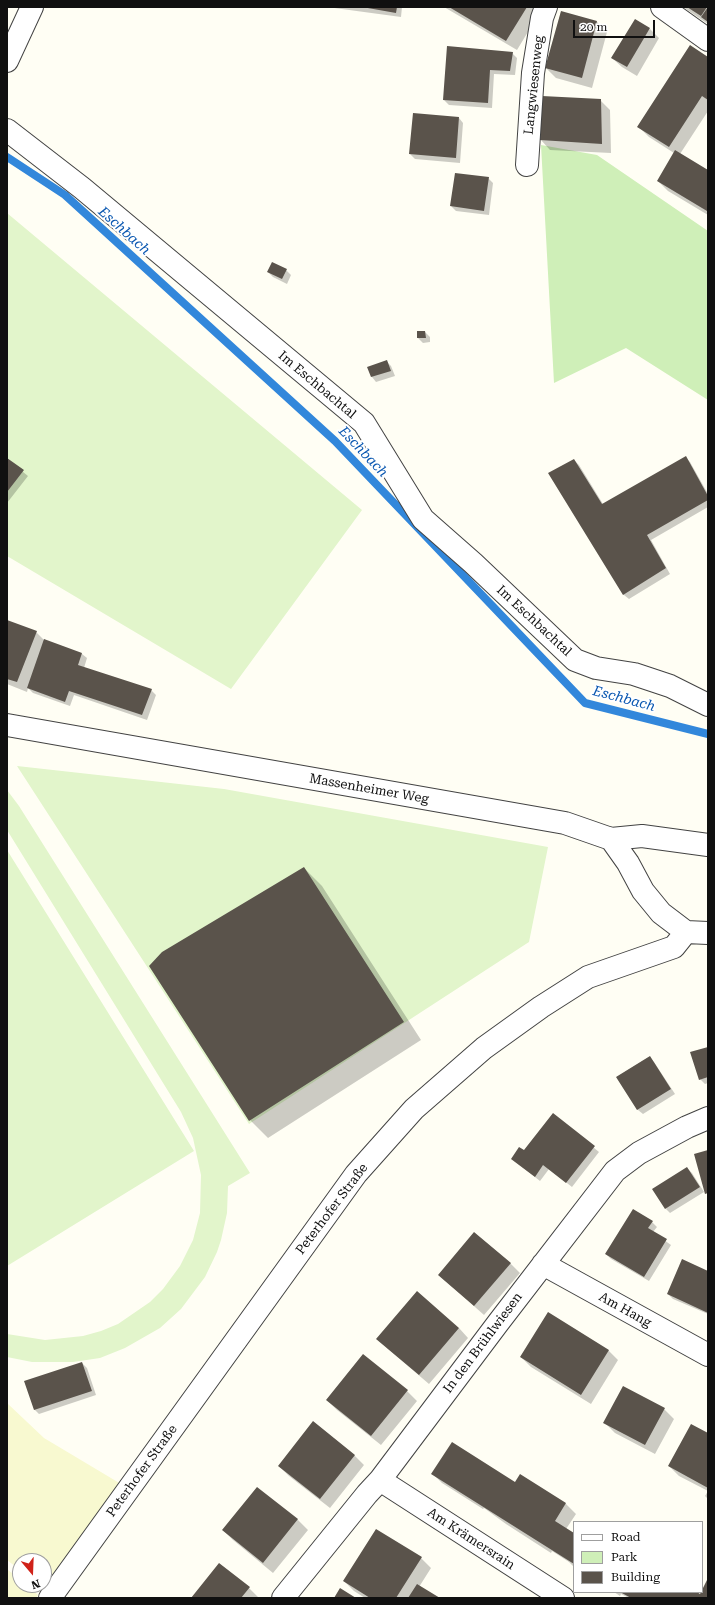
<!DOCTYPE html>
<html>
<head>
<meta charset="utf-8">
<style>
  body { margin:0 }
  #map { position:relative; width:715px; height:1605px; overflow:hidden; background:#fffef4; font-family:"Roboto Serif",serif }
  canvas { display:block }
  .frame { position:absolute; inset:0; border:8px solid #101010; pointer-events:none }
  .legend { position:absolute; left:573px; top:1521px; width:130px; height:72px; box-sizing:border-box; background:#fff; border:1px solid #9f9f9f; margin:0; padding:5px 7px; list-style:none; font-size:12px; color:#101010 }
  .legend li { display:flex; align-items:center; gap:8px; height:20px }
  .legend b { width:20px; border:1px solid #9f9f9f }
  .north { position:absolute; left:12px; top:1553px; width:40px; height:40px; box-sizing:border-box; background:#fff; border:1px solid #9f9f9f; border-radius:50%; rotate:161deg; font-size:11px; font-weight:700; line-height:16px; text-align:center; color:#101010 }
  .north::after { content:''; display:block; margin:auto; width:14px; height:18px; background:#d02219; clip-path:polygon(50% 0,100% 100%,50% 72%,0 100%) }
  .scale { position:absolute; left:573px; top:20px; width:82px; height:18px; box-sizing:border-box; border:2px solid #101010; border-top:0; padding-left:5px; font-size:12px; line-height:14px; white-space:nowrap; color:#101010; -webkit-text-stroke:3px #fff; paint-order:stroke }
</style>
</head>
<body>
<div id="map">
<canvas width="715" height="1605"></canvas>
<div class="frame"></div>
<ul class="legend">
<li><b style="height:5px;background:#fff"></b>Road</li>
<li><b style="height:11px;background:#cfefb8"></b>Park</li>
<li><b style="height:11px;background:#5a534b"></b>Building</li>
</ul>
<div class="north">N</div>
<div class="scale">20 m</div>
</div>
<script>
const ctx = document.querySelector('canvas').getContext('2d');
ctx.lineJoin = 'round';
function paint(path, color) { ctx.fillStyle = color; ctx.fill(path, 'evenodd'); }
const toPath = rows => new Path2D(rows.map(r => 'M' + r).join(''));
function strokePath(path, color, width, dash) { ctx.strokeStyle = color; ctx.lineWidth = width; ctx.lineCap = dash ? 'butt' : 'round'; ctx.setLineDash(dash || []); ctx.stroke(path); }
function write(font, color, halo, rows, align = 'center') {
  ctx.font = font + ' "Roboto Serif",serif'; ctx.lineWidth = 4; ctx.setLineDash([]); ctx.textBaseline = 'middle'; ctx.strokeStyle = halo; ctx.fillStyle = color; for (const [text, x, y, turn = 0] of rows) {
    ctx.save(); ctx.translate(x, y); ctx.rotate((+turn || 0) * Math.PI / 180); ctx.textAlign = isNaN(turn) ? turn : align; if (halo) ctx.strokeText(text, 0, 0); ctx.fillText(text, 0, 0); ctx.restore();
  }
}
const farmland = toPath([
  [7,1403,44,1438,121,1484,43,1587,40,1585,44,1585,44,1561,20,1561,20,1570,7,1560],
  [7,1569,20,1580,20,1585,27,1585,38,1595,36,1598,7,1598]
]);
const green = toPath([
  [541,145,597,155,708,231,708,400,626,348,554,383]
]);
const pitch = toPath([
  [7,213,362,510,231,689,7,556],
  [17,766,224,789,548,847,529,942,249,1124],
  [7,790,19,806,250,1173,228,1186,227,1213,221,1240,217,1252,205,1277,181,1309,160,1328,125,1348,100,1358,73,1362,32,1362,7,1357,7,1334,45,1340,83,1336,101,1331,118,1324,150,1302,163,1289,180,1266,193,1240,200,1213,201,1175,193,1138,181,1112,7,830],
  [7,850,194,1151,7,1266]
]);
const shadow = toPath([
  [327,7,402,7,401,17],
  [444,7,543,7,517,50],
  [683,7,708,7,708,24],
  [561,12,597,22,607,32,592,88,556,78,546,68],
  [650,29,659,38,637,76,622,67,612,58],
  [512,53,517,58,515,75,494,74,492,108,449,105,444,100],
  [708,58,708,111,680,154,708,171,708,215,668,191,658,181,674,153,649,137,639,127],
  [600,100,610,110,611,153,550,150,541,140],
  [459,118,463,123,460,163,415,159,410,154],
  [488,178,493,183,489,215,456,211,451,206],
  [286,270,291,275,287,284,273,277,268,272],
  [425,332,430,337,430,342,423,343,418,338],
  [387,362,391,366,395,376,376,382,372,377,369,368],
  [686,458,690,462,708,494,708,507,651,540,670,574,629,599,624,595,550,474,574,460,579,465,603,504],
  [7,459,28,476,7,503],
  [7,621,36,632,44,640,82,654,87,658,84,668,151,690,156,695,147,720,74,695,70,706,33,693,28,688,27,692,7,684],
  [304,868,322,886,421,1040,268,1138,250,1120,151,966],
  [708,1048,708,1083,705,1084,700,1079],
  [649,1057,654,1062,675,1094,643,1114,638,1110,617,1077],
  [553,1114,599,1152,572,1187,549,1169,540,1181,512,1159,524,1151],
  [687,1168,692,1173,704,1192,670,1213,666,1209],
  [652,1222,657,1227,653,1232,671,1245,649,1281,611,1259,606,1254],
  [510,1263,520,1273,484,1315,439,1275],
  [708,1272,708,1314,673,1299,668,1294],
  [459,1328,468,1338,429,1384,387,1348],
  [608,1350,618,1360,591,1404,531,1367,521,1357],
  [82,1363,87,1368,96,1395,39,1414,34,1409],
  [407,1391,417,1401,381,1445,337,1410,327,1400],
  [664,1409,674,1419,655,1454,615,1433,605,1423],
  [708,1434,708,1499,705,1496,708,1491,679,1476,669,1466],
  [354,1455,364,1465,330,1508,289,1476,279,1466],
  [433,1474,515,1483,521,1476,566,1504,576,1514,566,1529,574,1534,574,1567,569,1562,552,1551,551,1553,506,1524,484,1508,483,1509,442,1483],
  [257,1488,298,1520,308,1530,273,1573,233,1540,223,1530],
  [376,1530,421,1558,431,1568,419,1587,438,1598,365,1598,354,1591,344,1581],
  [708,1580,708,1598,629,1598,621,1594,620,1596,614,1592,695,1592,701,1595],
  [249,1588,259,1598,192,1598]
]);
const stream = toPath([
  [7,157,65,195,335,441,585,703,708,734]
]);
const building = toPath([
  [362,7,397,7,396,13],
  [449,7,527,7,506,41],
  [687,7,707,7,701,16],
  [708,7,708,22,701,17],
  [561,11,597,21,582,78,545,68],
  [635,19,650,28,627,67,611,58],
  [690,45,708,57,708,100,702,96,669,147,637,127],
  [447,46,513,52,510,71,490,70,488,103,443,100],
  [542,96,601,99,602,144,540,140],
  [413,113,459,117,456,158,409,154],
  [675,150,708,170,707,211,657,181],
  [455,173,489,177,484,211,450,206],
  [272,262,287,269,282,279,267,272],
  [417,331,425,331,426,338,417,338],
  [387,360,391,371,371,377,367,367],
  [686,456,708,496,708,500,647,535,666,568,623,595,548,473,574,459,602,504],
  [7,458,24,470,7,492],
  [7,620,37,631,17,682,7,679],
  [44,639,82,653,78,665,152,689,142,715,69,691,65,702,27,688],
  [304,867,404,1022,249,1121,149,966,162,952],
  [708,1047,708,1077,699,1080,690,1052],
  [650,1056,671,1089,637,1110,616,1077],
  [553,1113,595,1146,566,1183,543,1165,535,1177,511,1159,519,1147,524,1150],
  [708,1150,708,1193,705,1194,694,1154],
  [687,1167,700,1187,665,1209,652,1189],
  [633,1209,653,1221,648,1228,667,1239,644,1277,605,1254],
  [474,1232,511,1263,474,1306,438,1275],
  [682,1259,708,1271,708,1313,667,1294],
  [417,1291,459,1328,419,1375,376,1339],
  [548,1312,609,1350,581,1395,520,1357],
  [363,1354,408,1390,371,1436,326,1400],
  [82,1362,92,1391,34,1410,24,1381],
  [623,1386,665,1408,645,1445,603,1423],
  [313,1421,355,1455,320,1499,278,1466],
  [691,1424,708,1433,708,1488,668,1466],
  [452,1442,515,1482,520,1474,566,1503,555,1521,574,1533,574,1564,431,1474],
  [257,1487,298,1519,263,1563,222,1530],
  [376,1529,422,1557,396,1598,370,1598,343,1581],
  [219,1563,250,1587,241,1598,191,1598],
  [708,1578,708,1598,631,1598,620,1592,697,1592,700,1594],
  [417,1584,440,1598,408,1598],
  [340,1588,356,1598,334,1598]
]);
const minor = toPath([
  [662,7,708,40],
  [7,61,32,7],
  [7,130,82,188,364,423,423,519,473,563,575,660,596,668,634,674,670,686,708,705],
  [527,165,533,73,542,18,546,7],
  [7,725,565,823,611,839,628,863,643,891,661,913,686,932],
  [611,839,642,836,708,845],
  [686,932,708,933],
  [543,1264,708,1355],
  [380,1480,563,1598],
  [50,1598,356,1174,414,1109,484,1048,541,1007,588,977,674,947,686,932],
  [283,1598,367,1494,380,1480,498,1323,615,1171,639,1153,687,1127,708,1118]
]);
const streetNames = [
  ["Langwiesenweg",534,85,-84],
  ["Im Eschbachtal",317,385,40],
  ["Im Eschbachtal",534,621,43],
  ["Massenheimer Weg",369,789,10],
  ["Peterhofer Straße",332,1209,-53],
  ["Am Hang",625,1310,29],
  ["In den Brühlwiesen",483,1343,-53],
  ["Peterhofer Straße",142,1471,-54],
  ["Am Krämersrain",471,1539,33]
];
const waterNames = [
  ["Eschbach",124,231,42],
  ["Eschbach",363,452,46],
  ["Eschbach",624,699,15]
];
paint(farmland, '#f8f9d0');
paint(green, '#cfefb8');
paint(pitch, '#e2f5cb');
paint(shadow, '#0003');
strokePath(stream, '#3287db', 8);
paint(building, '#5a534b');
strokePath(minor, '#434343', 24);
strokePath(minor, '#fff', 22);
write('13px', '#101010', '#fff', streetNames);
write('italic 14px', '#0b58b1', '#fff', waterNames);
</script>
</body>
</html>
